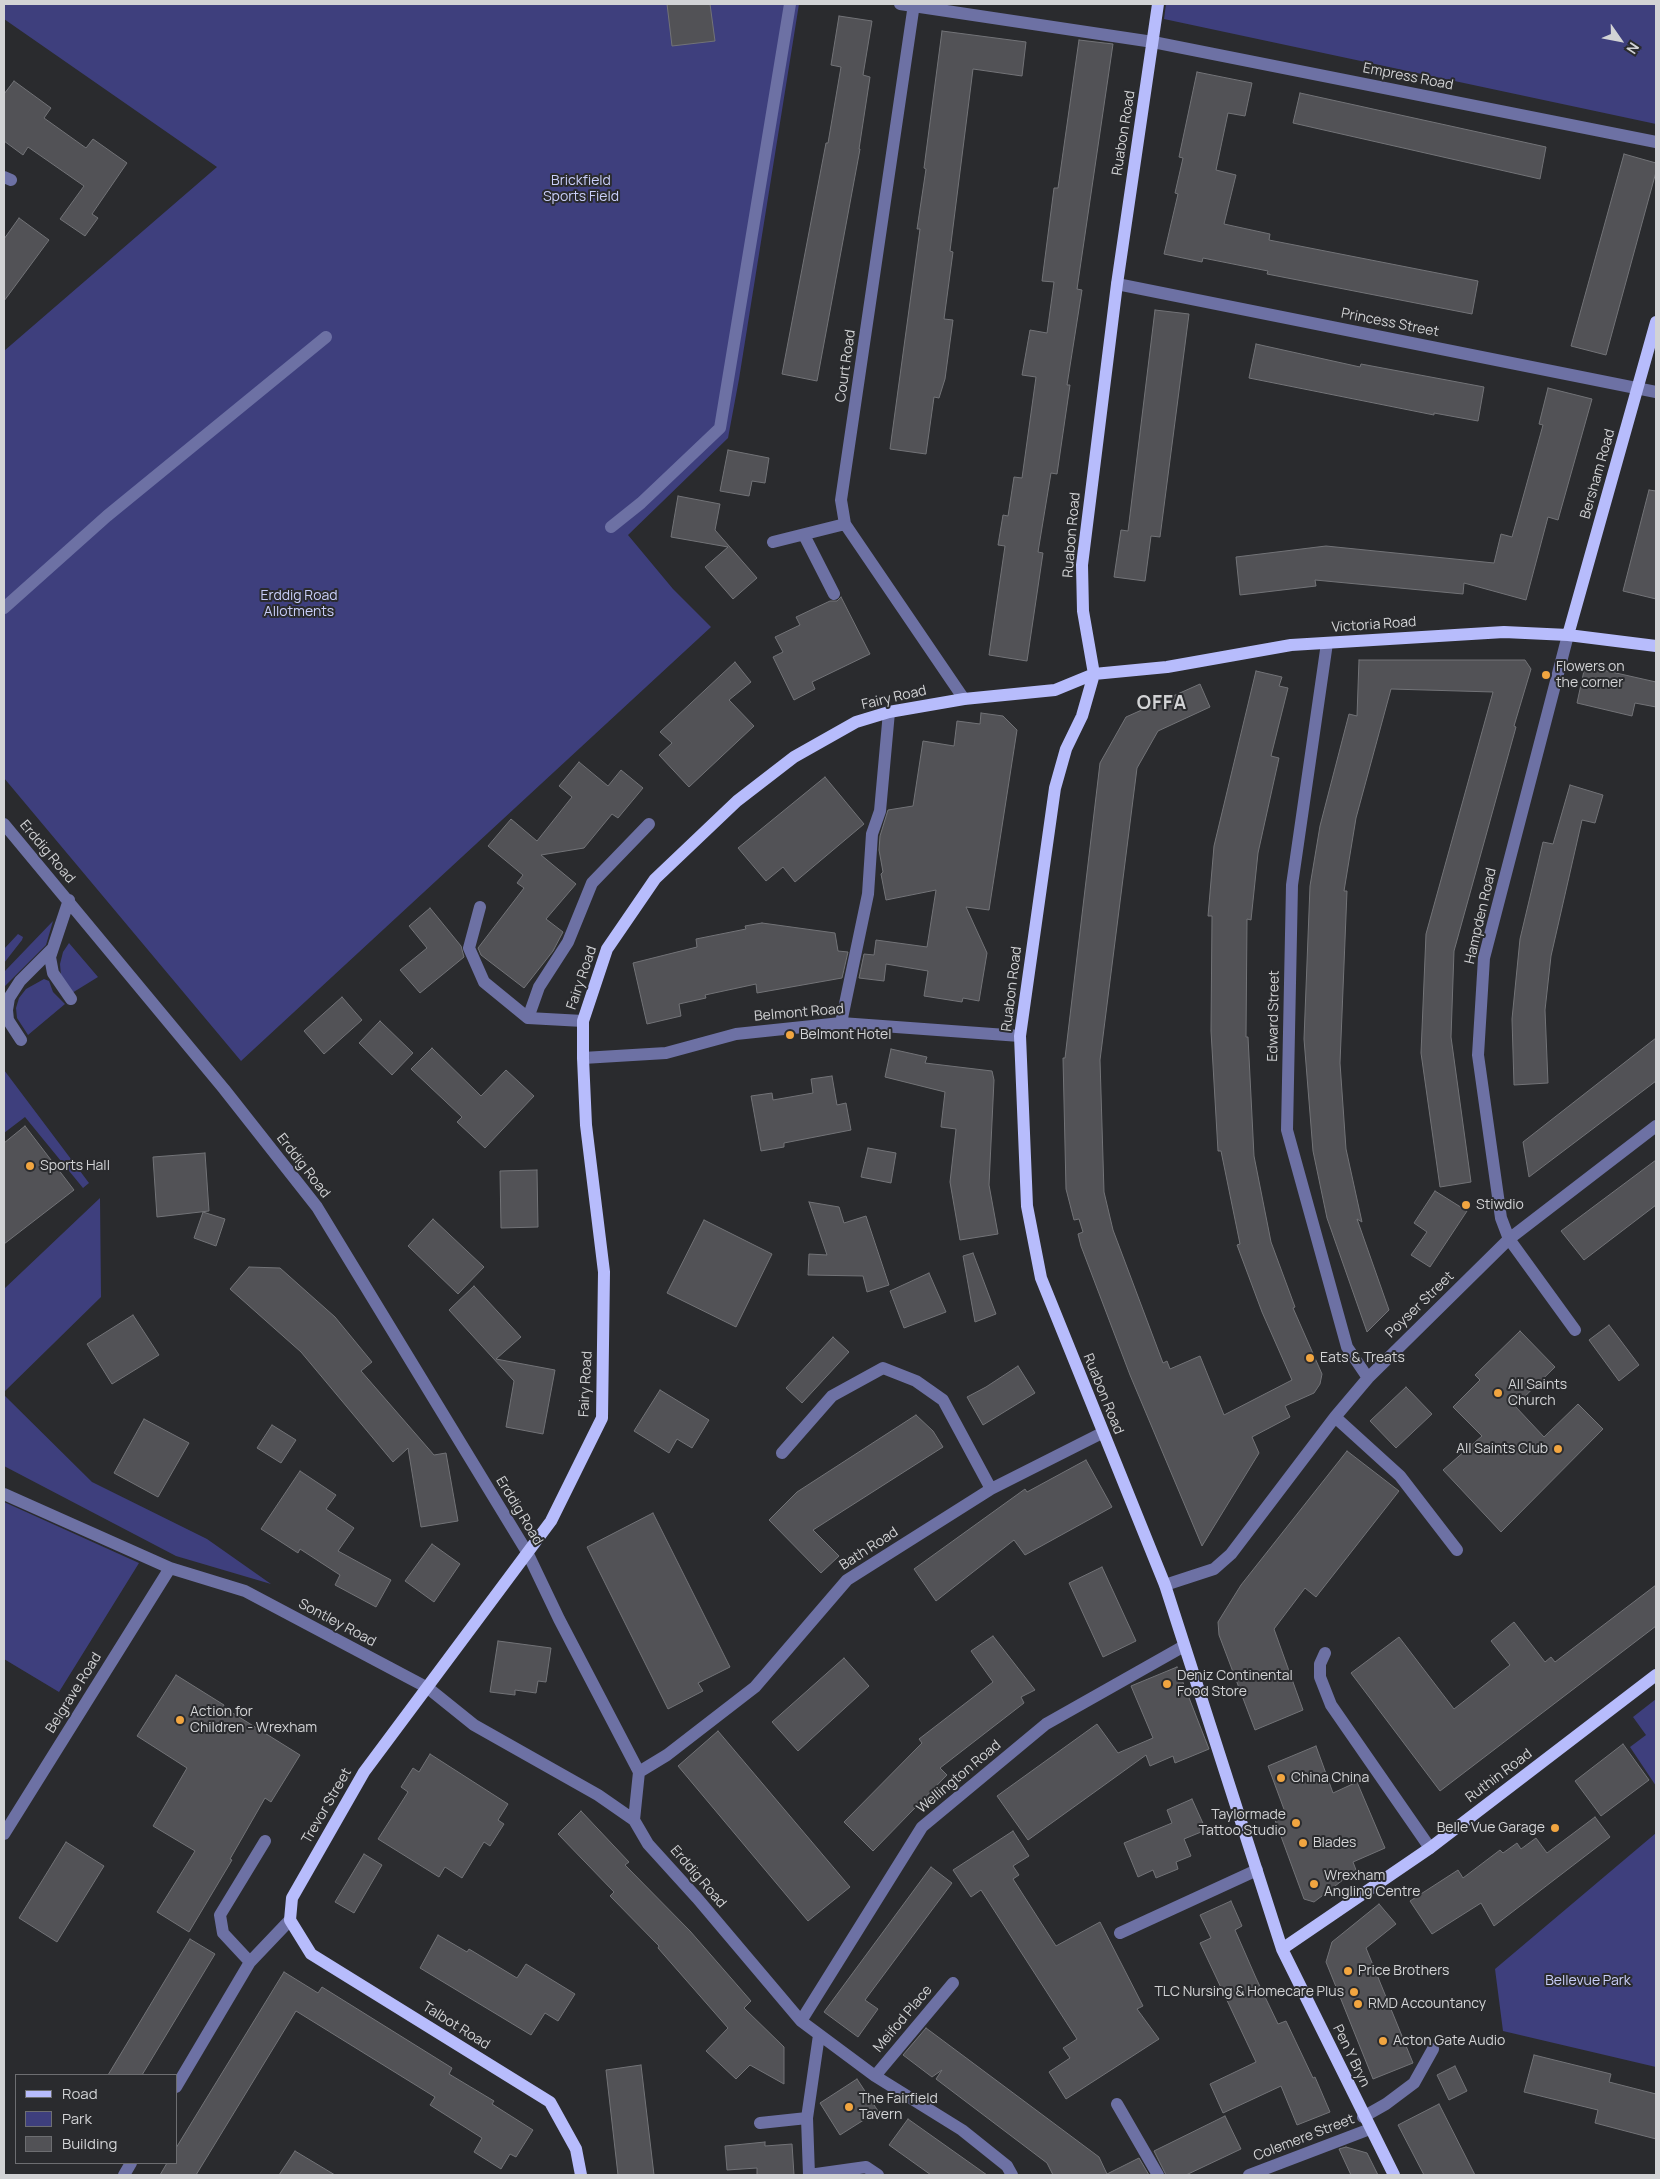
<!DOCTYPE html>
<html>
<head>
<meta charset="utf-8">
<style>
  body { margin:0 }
  #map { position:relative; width:1660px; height:2179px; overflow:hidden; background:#2a2b2e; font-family:Manrope,sans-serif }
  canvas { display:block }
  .frame { position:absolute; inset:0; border:5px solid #d2d3d5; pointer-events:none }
  .legend { position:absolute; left:15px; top:2074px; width:162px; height:90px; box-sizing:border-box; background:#2a2b2e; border:1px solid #6d6e71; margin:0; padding:6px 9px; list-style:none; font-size:15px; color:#d2d3d5 }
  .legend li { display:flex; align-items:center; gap:10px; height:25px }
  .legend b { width:25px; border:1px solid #6d6e71 }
  .north { position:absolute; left:1595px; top:15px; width:50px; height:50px; -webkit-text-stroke:4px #2a2b2e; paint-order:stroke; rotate:123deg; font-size:14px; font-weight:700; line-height:20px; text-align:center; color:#d2d3d5 }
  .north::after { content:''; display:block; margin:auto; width:18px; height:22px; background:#d2d3d5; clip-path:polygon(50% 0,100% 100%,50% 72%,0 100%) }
</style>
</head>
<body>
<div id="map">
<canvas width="1660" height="2179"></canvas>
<div class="frame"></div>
<ul class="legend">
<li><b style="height:6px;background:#b7bcfc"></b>Road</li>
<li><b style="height:14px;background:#3e3f7d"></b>Park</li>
<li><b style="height:14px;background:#525256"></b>Building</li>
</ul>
<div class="north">N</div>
</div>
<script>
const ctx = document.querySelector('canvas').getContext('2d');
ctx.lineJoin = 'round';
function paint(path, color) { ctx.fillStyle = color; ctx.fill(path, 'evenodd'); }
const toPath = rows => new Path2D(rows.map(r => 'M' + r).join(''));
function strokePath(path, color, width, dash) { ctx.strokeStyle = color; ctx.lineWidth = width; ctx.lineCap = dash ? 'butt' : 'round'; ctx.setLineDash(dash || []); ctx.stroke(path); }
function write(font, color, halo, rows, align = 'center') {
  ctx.font = font + ' Manrope,sans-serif'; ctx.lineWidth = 4; ctx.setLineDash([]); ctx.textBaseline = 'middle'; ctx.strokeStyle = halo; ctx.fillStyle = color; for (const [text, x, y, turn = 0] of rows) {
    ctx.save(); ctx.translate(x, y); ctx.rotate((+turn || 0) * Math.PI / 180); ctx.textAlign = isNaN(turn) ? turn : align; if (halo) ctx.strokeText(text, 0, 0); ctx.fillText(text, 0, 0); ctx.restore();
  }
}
const green = toPath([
  [4,4,799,4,739,379,728,438,628,535,673,589,711,627,241,1061,4,778,4,351,217,167,4,19],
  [1166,4,1656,4,1656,124,1164,19],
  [53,921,46,945,4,987,4,972],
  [18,934,23,937,22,940,4,963,4,949],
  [69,943,98,977,72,993,61,976,60,964,63,952],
  [44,979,49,981,53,992,65,1004,28,1035,17,1018,16,1008,19,998,26,989],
  [4,1070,89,1183,83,1188,25,1117,4,1133],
  [100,1198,101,1297,4,1392,4,1289],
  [4,1395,92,1482,207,1539,271,1584,176,1556,4,1466],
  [4,1502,139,1563,59,1692,4,1659],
  [1656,1699,1656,1786,1630,1747,1646,1735,1633,1717],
  [1656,1833,1656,2067,1503,2031,1495,1969]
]);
const building = toPath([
  [667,4,710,4,715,41,672,46,667,4],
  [839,16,872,21,863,75,870,77,859,149,860,149,817,381,782,374,826,143,828,143,841,67,831,65,839,16],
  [942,31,1026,42,1022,76,973,69,950,251,953,252,944,319,953,320,945,379,939,398,934,397,926,454,890,449,920,229,917,229,926,169,924,168,942,31],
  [1079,40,1113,44,1077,289,1082,290,1067,385,1070,385,1057,474,1051,473,1038,552,1043,553,1027,661,989,655,1005,546,998,545,1003,515,1008,516,1014,477,1022,478,1036,377,1022,375,1030,330,1047,333,1054,282,1042,281,1054,188,1058,188,1079,40],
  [1197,72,1252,83,1245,116,1228,113,1216,170,1236,175,1224,224,1270,234,1269,240,1478,281,1472,314,1267,274,1268,271,1203,258,1202,262,1164,254,1178,194,1175,193,1183,158,1179,157,1197,72],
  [14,81,51,108,44,118,86,148,93,139,127,163,92,214,98,218,85,236,60,219,84,186,28,147,23,155,4,141,4,94,14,81],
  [1300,93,1546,147,1540,179,1293,123,1300,93],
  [1624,154,1656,163,1656,172,1606,355,1571,346,1624,154],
  [19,218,49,240,4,301,4,239,19,218],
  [1155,310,1189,314,1160,537,1151,536,1145,581,1114,577,1121,530,1128,531,1155,310],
  [1256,344,1360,367,1361,364,1484,387,1478,421,1434,413,1434,415,1249,378,1256,344],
  [1548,388,1592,399,1558,520,1548,517,1526,600,1464,583,1463,594,1315,580,1316,586,1240,595,1236,557,1326,546,1494,563,1501,534,1512,537,1543,425,1539,424,1548,388],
  [728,450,769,458,765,483,752,481,749,496,720,491,728,450],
  [1649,490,1656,491,1656,599,1623,591,1649,490],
  [678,496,720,504,715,530,757,578,733,599,705,567,728,547,671,537,678,496],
  [841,597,870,654,812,682,815,689,794,700,773,657,783,652,775,637,800,625,796,617,830,601,837,601,841,597],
  [1359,660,1525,660,1531,669,1514,726,1516,727,1454,951,1451,1037,1471,1182,1440,1187,1421,1053,1426,934,1493,692,1391,689,1356,818,1344,891,1347,891,1340,1063,1346,1149,1362,1222,1357,1219,1389,1310,1367,1332,1327,1218,1313,1151,1304,1039,1310,886,1320,826,1349,714,1357,716,1359,660],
  [735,662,751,682,729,700,754,726,689,787,659,755,672,743,660,732,735,662],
  [1585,666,1656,682,1656,707,1635,703,1632,716,1577,703,1585,666],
  [1256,671,1282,677,1279,686,1288,688,1271,756,1279,758,1258,853,1251,920,1247,919,1246,1037,1248,1037,1254,1156,1271,1242,1295,1307,1293,1308,1322,1374,1320,1384,1314,1393,1285,1406,1290,1417,1252,1437,1259,1453,1202,1546,1130,1375,1081,1246,1078,1234,1083,1232,1079,1219,1074,1220,1066,1189,1063,1058,1065,1058,1100,763,1126,717,1200,684,1210,707,1158,731,1137,768,1100,1060,1104,1192,1113,1230,1163,1363,1167,1361,1170,1369,1200,1356,1224,1415,1292,1380,1262,1312,1237,1245,1240,1244,1221,1151,1218,1151,1211,1031,1212,916,1208,916,1214,846,1256,671],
  [981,713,1003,716,1017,730,989,910,966,907,987,953,979,1001,963,998,962,1002,924,996,928,971,886,964,884,981,859,978,864,954,874,955,876,940,927,947,936,890,886,900,881,874,883,872,879,850,880,836,888,810,913,806,923,741,954,746,957,721,980,724,981,713],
  [579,762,608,786,621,770,643,788,618,818,612,814,584,848,541,855,576,884,546,919,563,932,553,951,524,988,481,955,478,948,524,888,517,883,523,875,488,846,511,819,537,841,572,797,559,786,579,762],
  [825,777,864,824,795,882,783,867,766,881,738,848,825,777],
  [1570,785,1603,795,1595,823,1582,820,1551,956,1545,1010,1548,1083,1514,1085,1512,1019,1520,939,1543,842,1553,844,1570,785],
  [430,908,461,946,464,957,420,993,400,970,427,948,409,926,430,908],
  [762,923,835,933,838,951,848,952,842,978,757,993,756,984,705,995,706,998,679,1004,681,1016,647,1024,633,963,697,947,696,939,746,929,745,926,762,923],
  [342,997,362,1020,324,1054,304,1031,342,997],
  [380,1021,413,1053,392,1075,359,1043,380,1021],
  [1656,1038,1656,1081,1529,1177,1523,1142,1656,1038],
  [432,1048,481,1096,506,1070,534,1096,485,1148,457,1122,462,1117,411,1069,432,1048],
  [891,1049,927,1057,925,1063,992,1071,994,1080,989,1185,998,1234,960,1240,950,1182,956,1129,941,1127,945,1092,885,1077,891,1049],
  [832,1076,837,1105,846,1103,851,1130,784,1143,784,1147,761,1151,751,1096,772,1093,773,1100,813,1093,811,1079,832,1076],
  [25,1126,74,1190,4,1244,4,1143,25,1126],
  [868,1148,896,1153,891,1183,861,1177,868,1148],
  [205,1153,209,1211,157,1217,153,1157,205,1153],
  [1656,1160,1656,1205,1584,1260,1561,1231,1656,1160],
  [537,1170,538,1227,501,1228,500,1171,537,1170],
  [1435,1191,1467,1211,1430,1267,1411,1255,1427,1232,1414,1223,1435,1191],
  [809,1202,839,1207,844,1223,866,1216,889,1285,867,1292,863,1276,808,1275,809,1254,827,1255,809,1202],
  [203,1212,225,1219,216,1246,194,1238,203,1212],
  [433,1219,484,1267,458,1294,408,1246,433,1219],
  [704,1220,772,1254,736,1327,667,1293,704,1220],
  [973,1253,996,1314,975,1322,963,1256,973,1253],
  [249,1267,280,1268,335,1317,372,1362,361,1371,434,1455,446,1453,458,1521,421,1527,408,1448,393,1462,301,1352,230,1289,249,1267],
  [929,1273,946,1312,904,1328,890,1291,929,1273],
  [474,1286,521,1337,496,1359,555,1370,543,1434,506,1427,514,1381,449,1310,474,1286],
  [133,1315,159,1355,112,1384,87,1344,133,1315],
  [1609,1325,1639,1365,1619,1381,1589,1340,1609,1325],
  [1520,1331,1555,1367,1515,1406,1544,1437,1578,1404,1603,1429,1501,1532,1443,1470,1482,1436,1453,1407,1480,1380,1475,1375,1520,1331],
  [833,1337,849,1352,802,1403,786,1388,833,1337],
  [1018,1366,1035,1393,983,1425,967,1397,986,1387,1018,1366],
  [1406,1387,1432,1414,1396,1448,1370,1421,1406,1387],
  [660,1390,709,1420,692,1448,677,1439,669,1453,634,1431,660,1390],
  [916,1415,933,1431,943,1447,813,1530,839,1556,821,1573,769,1520,797,1492,916,1415],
  [144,1419,189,1443,158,1497,114,1473,144,1419],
  [272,1425,296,1440,281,1463,257,1448,272,1425],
  [1347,1451,1399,1491,1316,1597,1305,1588,1274,1629,1303,1710,1255,1730,1219,1635,1218,1622,1241,1585,1347,1451],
  [1086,1460,1112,1507,1025,1555,1014,1540,936,1601,914,1569,1025,1489,1027,1492,1086,1460],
  [300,1471,336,1495,326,1509,354,1528,338,1551,391,1580,376,1607,335,1585,340,1575,300,1549,298,1553,261,1529,300,1471],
  [653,1513,730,1667,698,1683,703,1691,668,1709,587,1547,653,1513],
  [432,1544,460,1564,434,1602,405,1581,432,1544],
  [1102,1567,1136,1641,1103,1657,1069,1583,1102,1567],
  [1656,1585,1656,1626,1440,1791,1351,1673,1399,1637,1454,1709,1510,1665,1491,1641,1514,1622,1545,1662,1551,1657,1555,1662,1656,1585],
  [993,1636,1035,1690,1021,1697,1024,1703,940,1768,947,1775,873,1851,844,1822,922,1743,919,1739,993,1682,971,1651,993,1636],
  [498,1641,551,1648,546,1682,538,1681,536,1693,515,1690,515,1695,490,1692,498,1641],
  [844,1658,869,1686,798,1751,772,1722,844,1658],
  [1177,1667,1209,1749,1175,1763,1173,1756,1150,1766,1146,1755,1028,1840,997,1796,1097,1724,1118,1753,1153,1738,1131,1686,1177,1667],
  [176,1675,224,1705,223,1707,300,1755,271,1802,265,1798,230,1859,232,1860,189,1932,157,1912,195,1851,153,1826,187,1768,137,1736,176,1675],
  [718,1731,850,1887,808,1921,678,1766,718,1731],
  [1623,1744,1649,1780,1601,1816,1575,1781,1623,1744],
  [1316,1746,1333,1793,1357,1782,1385,1848,1353,1862,1356,1870,1314,1902,1304,1899,1275,1820,1285,1812,1268,1766,1316,1746],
  [430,1754,508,1804,498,1820,504,1824,490,1846,484,1842,462,1878,445,1867,439,1877,378,1839,408,1792,401,1787,413,1768,419,1772,430,1754],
  [1192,1799,1206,1830,1184,1839,1191,1856,1176,1862,1178,1869,1156,1878,1153,1870,1138,1877,1124,1843,1172,1823,1167,1810,1192,1799],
  [581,1811,629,1862,625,1865,690,1931,751,2001,744,2008,784,2047,784,2084,750,2065,736,2079,706,2051,728,2028,658,1948,659,1946,610,1896,614,1892,558,1834,581,1811],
  [1595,1817,1610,1837,1494,1926,1481,1903,1432,1934,1410,1901,1458,1870,1463,1878,1500,1850,1503,1853,1517,1843,1521,1849,1536,1838,1547,1853,1595,1817],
  [1013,1831,1029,1856,1013,1866,1019,1875,1013,1879,1056,1946,1100,1922,1143,2006,1137,2009,1159,2039,1066,2099,1049,2072,1070,2058,1063,2048,1077,2039,981,1890,971,1897,953,1870,1013,1831],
  [66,1842,104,1866,57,1942,19,1918,66,1842],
  [364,1854,382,1865,354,1913,335,1902,364,1854],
  [931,1867,952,1883,865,2000,878,2009,858,2037,824,2012,931,1867],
  [1231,1901,1242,1926,1235,1930,1256,1978,1278,2024,1286,2021,1313,2078,1315,2077,1330,2112,1297,2125,1281,2086,1223,2113,1210,2084,1256,2062,1200,1943,1211,1938,1200,1915,1231,1901],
  [1379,1904,1396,1924,1366,1948,1413,2063,1373,2079,1326,1962,1332,1942,1379,1904],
  [438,1935,467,1952,469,1949,517,1978,526,1964,575,1994,558,2021,545,2013,531,2035,420,1968,438,1935],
  [190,1939,215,1954,142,2075,108,2075,190,1939],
  [284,1972,318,1993,322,1987,452,2068,449,2074,494,2101,492,2104,533,2130,516,2157,510,2154,501,2169,474,2152,482,2138,430,2105,435,2097,296,2011,196,2175,160,2175,167,2163,176,2163,176,2148,284,1972],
  [926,2028,1099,2157,1107,2174,1139,2158,1149,2175,1053,2175,1047,2163,936,2079,942,2070,932,2077,903,2055,926,2028],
  [1534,2055,1611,2074,1609,2082,1656,2094,1656,2139,1595,2123,1598,2110,1524,2092,1534,2055],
  [641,2065,654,2175,618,2175,606,2070,641,2065],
  [1455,2066,1467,2091,1449,2100,1437,2075,1455,2066],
  [857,2079,878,2111,840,2135,820,2103,857,2079],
  [1439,2104,1475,2175,1424,2175,1398,2125,1439,2104],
  [1225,2116,1241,2149,1186,2175,1166,2175,1154,2151,1225,2116],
  [908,2119,987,2175,931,2175,889,2145,908,2119],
  [765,2142,765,2146,792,2144,794,2175,757,2175,757,2168,727,2170,725,2146,765,2142],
  [1346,2147,1367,2153,1378,2175,1351,2175,1339,2149,1346,2147],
  [295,2151,335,2175,279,2175,295,2151]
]);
const minor = toPath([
  [900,4,1153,42,1656,142],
  [914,4,841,500,845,524,964,699],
  [4,177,11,180],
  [1117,284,1656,392],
  [611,527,641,503,720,428,790,4],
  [804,535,834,594],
  [773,542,845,524],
  [4,608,107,516,326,337],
  [1568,635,1484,958,1478,1055,1501,1218,1509,1239,1575,1330],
  [1327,643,1292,885,1287,1130,1347,1347,1368,1378],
  [4,824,224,1089,317,1207,527,1552,559,1619,639,1772,634,1820,648,1844,697,1898,801,2021,875,2076,962,2130,1007,2166,1012,2175],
  [69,900,50,957,53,973,71,999],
  [480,907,469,948,484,982,528,1018,583,1021],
  [528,1018,539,987,568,942,592,883,649,824],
  [841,1023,868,894,872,834,880,811,889,712],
  [21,1040,8,1020,7,1010,9,998,20,981,52,949],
  [583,1058,666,1053,736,1034,841,1023,1020,1036],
  [1335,1417,1400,1476,1457,1550],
  [782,1453,832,1396,883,1368,916,1381,943,1400,991,1489],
  [4,1494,170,1568,245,1591,428,1688,474,1725,598,1795,634,1820],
  [1165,1585,1214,1569,1231,1554,1335,1417,1368,1378,1509,1239,1656,1126],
  [1325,1653,1320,1664,1320,1677,1331,1705,1430,1848],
  [639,1772,667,1755,755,1687,847,1580,991,1489,1102,1433],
  [4,1834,170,1568],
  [1120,1933,1257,1870],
  [250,1962,223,1933,220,1915,265,1841],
  [801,2021,922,1827,1046,1724,1184,1646],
  [875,2076,953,1983],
  [176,2087,250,1962,290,1920],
  [1117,2104,1158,2175],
  [1363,2117,1386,2104,1414,2083,1433,2049],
  [760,2123,807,2118],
  [124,2175,131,2163],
  [809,2175,807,2118,819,2035],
  [809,2175,866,2167,878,2175],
  [1249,2175,1370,2129]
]);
const major = toPath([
  [1158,4,1117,284,1082,565,1083,611,1094,674,1082,716,1066,749,1055,788,1020,1036,1027,1206,1041,1278,1165,1585,1282,1949,1394,2175],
  [1568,635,1656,322],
  [1282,1949,1430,1848,1656,1675],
  [581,2175,576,2149,550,2102,311,1954,290,1920,292,1898,364,1772,551,1521,602,1418,604,1272,586,1125,583,1058,583,1021,607,949,655,879,737,801,794,757,856,722,889,712,964,699,1055,690,1094,674,1167,667,1291,645,1504,632,1568,635,1656,646]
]);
const markers = [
  [1546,675,5,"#f1a540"],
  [790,1035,5,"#f1a540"],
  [30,1166,5,"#f1a540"],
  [1466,1205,5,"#f1a540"],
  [1310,1358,5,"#f1a540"],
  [1498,1393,5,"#f1a540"],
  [1558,1449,5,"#f1a540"],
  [1167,1684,5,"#f1a540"],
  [180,1720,5,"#f1a540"],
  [1281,1778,5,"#f1a540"],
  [1296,1823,5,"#f1a540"],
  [1555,1828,5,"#f1a540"],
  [1303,1843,5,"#f1a540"],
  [1314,1884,5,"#f1a540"],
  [1348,1971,5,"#f1a540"],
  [1354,1992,5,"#f1a540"],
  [1358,2004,5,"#f1a540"],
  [1383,2041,5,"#f1a540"],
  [849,2107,5,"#f1a540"]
];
const streetNames = [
  ["Empress Road",1408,77,11],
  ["Ruabon Road",1124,133,-81],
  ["Princess Street",1390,323,11],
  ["Court Road",846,366,-82],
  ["Bersham Road",1598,474,-74],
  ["Ruabon Road",1072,535,-85],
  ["Victoria Road",1374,625,-4],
  ["Fairy Road",894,698,-13],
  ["Erddig Road",47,852,50],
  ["Hampden Road",1481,916,-77],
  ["Fairy Road",582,978,-71],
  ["Ruabon Road",1012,989,-83],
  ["Belmont Road",799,1013,-5],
  ["Edward Street",1274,1016,-89],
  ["Erddig Road",303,1166,52],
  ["Poyser Street",1420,1305,-44],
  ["Fairy Road",586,1384,-87],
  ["Ruabon Road",1103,1394,68],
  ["Erddig Road",519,1511,59],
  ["Bath Road",869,1549,-33],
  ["Sontley Road",337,1623,28],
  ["Belgrave Road",74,1693,-58],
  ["Ruthin Road",1499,1776,-37],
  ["Wellington Road",959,1777,-40],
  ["Trevor Street",327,1806,-60],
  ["Erddig Road",698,1877,49],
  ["Meifod Place",903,2019,-50],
  ["Talbot Road",456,2026,32],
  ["Pen Y Bryn",1351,2056,64],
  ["Colemere Street",1304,2138,-21]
];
const parkNames = [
  ["Brickfield",581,181],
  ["Sports Field",581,197],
  ["Erddig Road",299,596],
  ["Allotments",299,612],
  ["Bellevue Park",1588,1981]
];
const poiNames = [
  ["Flowers on",1556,667],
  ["the corner",1556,683],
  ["Belmont Hotel",800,1035],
  ["Sports Hall",40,1166],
  ["Stiwdio",1476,1205],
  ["Eats & Treats",1320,1358],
  ["All Saints",1508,1385],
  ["Church",1508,1401],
  ["All Saints Club",1548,1449,"right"],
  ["Deniz Continental",1177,1676],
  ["Food Store",1177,1692],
  ["Action for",190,1712],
  ["Children - Wrexham",190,1728],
  ["China China",1291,1778],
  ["Taylormade",1286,1815,"right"],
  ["Tattoo Studio",1286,1831,"right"],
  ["Belle Vue Garage",1545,1828,"right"],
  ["Blades",1313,1843],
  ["Wrexham",1324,1876],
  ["Angling Centre",1324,1892],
  ["Price Brothers",1358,1971],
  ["TLC Nursing & Homecare Plus",1344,1992,"right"],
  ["RMD Accountancy",1368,2004],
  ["Acton Gate Audio",1393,2041],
  ["The Fairfield",859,2099],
  ["Tavern",859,2115]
];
const districtNames = [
  ["OFFA",1162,704]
];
paint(green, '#3e3f7d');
paint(building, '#525256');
strokePath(building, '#727377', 1);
strokePath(minor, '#6d71a4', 12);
strokePath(major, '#b7bcfc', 12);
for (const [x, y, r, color] of markers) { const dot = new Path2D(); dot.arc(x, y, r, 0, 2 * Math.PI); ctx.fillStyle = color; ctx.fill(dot); strokePath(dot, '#2a2b2e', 2); }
write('14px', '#d2d3d5', '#2a2b2e', streetNames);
write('14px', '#cacff9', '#2a2b2e', parkNames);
write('14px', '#d2d3d5', '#2a2b2e', poiNames, 'left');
ctx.letterSpacing = '1px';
write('bold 19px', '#d2d3d5', '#2a2b2e', districtNames);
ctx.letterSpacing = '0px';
</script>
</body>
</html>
